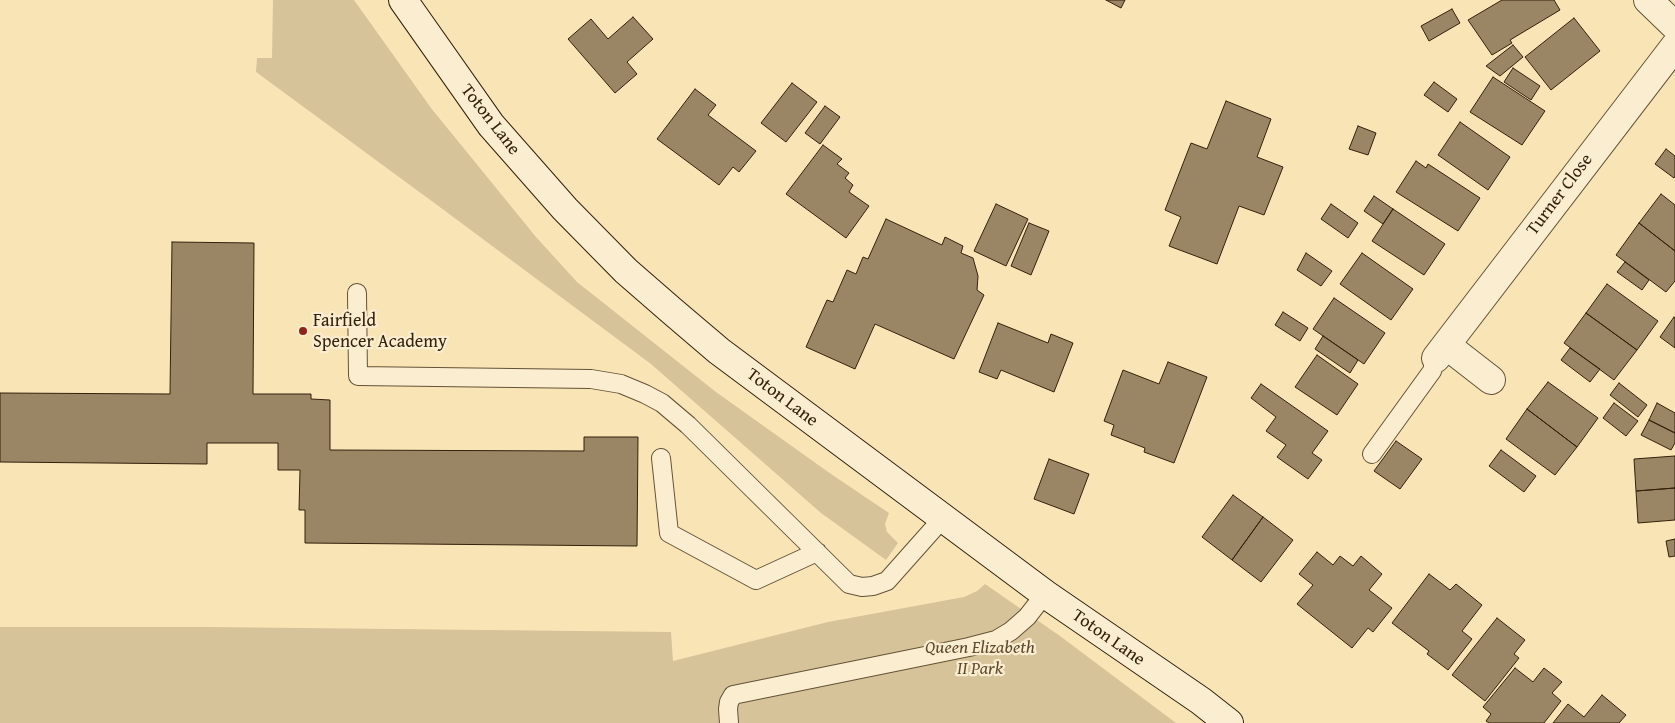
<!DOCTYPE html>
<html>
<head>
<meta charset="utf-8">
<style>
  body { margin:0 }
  canvas { display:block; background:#f9e4b6 }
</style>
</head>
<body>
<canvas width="1675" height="723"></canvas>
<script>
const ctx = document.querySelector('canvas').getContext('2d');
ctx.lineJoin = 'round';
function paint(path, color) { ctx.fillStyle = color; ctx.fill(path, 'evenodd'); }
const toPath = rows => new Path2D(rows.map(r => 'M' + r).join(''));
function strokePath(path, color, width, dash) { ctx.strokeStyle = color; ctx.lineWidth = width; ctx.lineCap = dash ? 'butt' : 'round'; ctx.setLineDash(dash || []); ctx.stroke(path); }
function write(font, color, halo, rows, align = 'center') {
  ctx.font = font + ' "Gentium Book Plus",serif'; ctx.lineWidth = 4.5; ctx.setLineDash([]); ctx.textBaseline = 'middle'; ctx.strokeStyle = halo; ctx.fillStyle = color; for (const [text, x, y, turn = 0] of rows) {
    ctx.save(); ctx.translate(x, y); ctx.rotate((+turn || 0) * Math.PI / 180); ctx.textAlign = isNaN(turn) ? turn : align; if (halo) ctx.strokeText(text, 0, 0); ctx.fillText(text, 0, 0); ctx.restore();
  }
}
const green = toPath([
  [273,0,354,0,431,108,536,237,577,282,716,392,831,474,889,513,885,524,887,532,898,543,886,560,821,513,651,364,433,202,256,72,257,58,272,58],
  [985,584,1060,636,1176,723,0,723,0,627,209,627,671,632,673,661,828,622,964,597,977,591]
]);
const building = toPath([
  [1106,0,1125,0,1121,8,1106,0],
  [1502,0,1554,0,1560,10,1510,40,1512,43,1492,55,1468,20,1502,0],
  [1452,9,1460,23,1429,41,1421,26,1452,9],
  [633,17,653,39,627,62,637,74,615,93,568,39,591,19,608,39,633,17],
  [1574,18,1600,51,1551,90,1525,57,1574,18],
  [1513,45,1523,57,1500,76,1486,66,1513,45],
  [1513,68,1540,86,1531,100,1504,82,1513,68],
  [1493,77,1545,111,1522,145,1470,112,1493,77],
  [1434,82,1457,99,1448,112,1424,95,1434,82],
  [792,83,817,102,786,142,761,123,792,83],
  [695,89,716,105,708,115,756,151,739,172,733,167,719,185,657,139,695,89],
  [1226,101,1271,119,1257,157,1283,167,1264,215,1239,206,1217,264,1169,246,1181,217,1165,210,1191,143,1207,149,1226,101],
  [825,106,840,117,820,144,805,133,825,106],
  [1460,122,1510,157,1488,190,1438,155,1460,122],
  [1358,126,1376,133,1368,155,1349,149,1358,126],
  [823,145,842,159,837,164,849,173,845,178,853,185,849,192,869,206,846,238,786,194,823,145],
  [1666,149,1675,156,1675,176,1674,178,1655,164,1666,149],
  [1416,161,1426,168,1428,164,1480,198,1458,231,1396,192,1416,161],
  [1661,194,1675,205,1675,251,1639,223,1661,194],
  [1374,196,1393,209,1383,224,1364,211,1374,196],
  [996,204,1028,219,1006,266,974,251,996,204],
  [1331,204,1358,223,1348,238,1321,219,1331,204],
  [1393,209,1445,244,1424,275,1372,241,1393,209],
  [886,219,942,245,945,237,963,246,961,253,973,258,978,276,977,290,984,295,954,359,875,324,855,369,806,347,827,300,833,302,847,270,856,274,863,257,868,259,886,219],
  [1029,223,1049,231,1031,275,1011,266,1029,223],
  [1639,223,1675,251,1675,281,1666,292,1616,255,1639,223],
  [172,242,254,243,253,394,311,394,311,399,330,400,330,450,584,451,584,437,638,437,637,546,305,543,305,510,299,510,300,470,278,470,278,443,207,443,207,464,0,462,0,393,170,394,172,242],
  [1306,253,1332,271,1321,286,1297,270,1306,253],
  [1362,253,1413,289,1391,320,1340,284,1362,253],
  [1625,262,1649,280,1642,290,1617,272,1625,262],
  [1607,284,1658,321,1637,350,1586,313,1607,284],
  [1334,298,1385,333,1364,364,1313,329,1334,298],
  [1283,312,1308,328,1300,341,1275,325,1283,312],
  [1586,313,1637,350,1614,380,1564,343,1586,313],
  [1674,317,1675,318,1675,348,1660,337,1674,317],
  [998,323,1048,343,1051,334,1073,343,1054,392,1001,370,997,379,979,372,998,323],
  [1323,336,1358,360,1350,373,1315,349,1323,336],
  [1570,348,1600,369,1590,382,1561,360,1570,348],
  [1317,355,1358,384,1337,415,1295,387,1317,355],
  [1168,362,1207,377,1174,463,1144,452,1145,448,1111,435,1114,425,1104,421,1123,370,1159,384,1168,362],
  [1548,382,1598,418,1577,447,1527,409,1548,382],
  [1619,383,1647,405,1638,417,1610,395,1619,383],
  [1261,384,1328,431,1312,453,1322,460,1308,479,1277,457,1286,445,1266,431,1276,417,1251,398,1261,384],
  [1614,403,1638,421,1626,436,1603,418,1614,403],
  [1657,403,1675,413,1675,433,1649,420,1657,403],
  [1527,409,1577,447,1555,475,1506,439,1527,409],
  [1649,420,1675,433,1675,443,1671,450,1641,435,1649,420],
  [1396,441,1422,459,1400,489,1374,471,1396,441],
  [1501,450,1536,476,1524,492,1489,466,1501,450],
  [1675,456,1675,488,1636,491,1634,459,1675,456],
  [1049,459,1089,474,1074,514,1034,499,1049,459],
  [1675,488,1675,520,1638,523,1636,491,1675,488],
  [1233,495,1263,517,1232,560,1202,537,1233,495],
  [1263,517,1293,540,1261,582,1232,560,1263,517],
  [1675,539,1675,556,1669,557,1666,541,1675,539],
  [1317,552,1333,565,1340,556,1353,566,1361,556,1382,574,1369,590,1392,608,1373,632,1368,628,1352,648,1297,604,1313,585,1299,574,1317,552],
  [1429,574,1450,590,1456,584,1482,605,1462,631,1472,639,1448,670,1427,654,1429,651,1392,623,1429,574],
  [1497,618,1525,640,1514,654,1519,658,1485,701,1452,675,1497,618],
  [1515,668,1533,682,1544,668,1562,682,1552,693,1561,701,1544,723,1489,723,1486,721,1491,714,1483,707,1515,668],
  [1602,695,1626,715,1619,723,1553,723,1568,704,1584,717,1602,695]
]);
const lane = toPath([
  [357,293,358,376,591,379,621,384,645,394,662,403,688,425,849,584,862,587,873,586,887,581,943,518],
  [1372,454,1432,371,1436,358],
  [661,458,669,533,756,580,817,552],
  [729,723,728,709,729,702,733,695,969,647,996,640,1011,631,1027,617,1045,594]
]);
const street = toPath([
  [1648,0,1675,26],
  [1446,345,1491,380],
  [1436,358,1675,46]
]);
const secondary = toPath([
  [403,0,491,125,565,209,626,271,672,311,719,351,1045,594,1201,701,1229,723]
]);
const markers = [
  [303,331,5,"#8f2418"]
];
const streetNames = [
  ["Toton Lane",490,120,52],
  ["Turner Close",1560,195,-53],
  ["Toton Lane",782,398,37],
  ["Toton Lane",1108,638,35]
];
const poiNames = [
  ["Fairfield",313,321],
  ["Spencer Academy",313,342]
];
const parkNames = [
  ["Queen Elizabeth",980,648],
  ["II Park",980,669]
];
paint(green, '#d7c399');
paint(building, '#9a8664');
strokePath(building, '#33210b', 1);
strokePath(lane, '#645236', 20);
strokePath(street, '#645236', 30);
strokePath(secondary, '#33210b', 30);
strokePath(lane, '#fbedd0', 18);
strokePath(street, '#fbedd0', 28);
strokePath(secondary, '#fbedd0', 28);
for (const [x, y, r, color] of markers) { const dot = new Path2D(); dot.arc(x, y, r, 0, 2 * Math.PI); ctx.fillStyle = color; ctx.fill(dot); strokePath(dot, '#fbedd0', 2); }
write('18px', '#33210b', '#fbedd0', streetNames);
write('18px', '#33210b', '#fbedd0', poiNames, 'left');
write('italic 18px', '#5c4a2e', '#fbedd0', parkNames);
</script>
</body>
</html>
